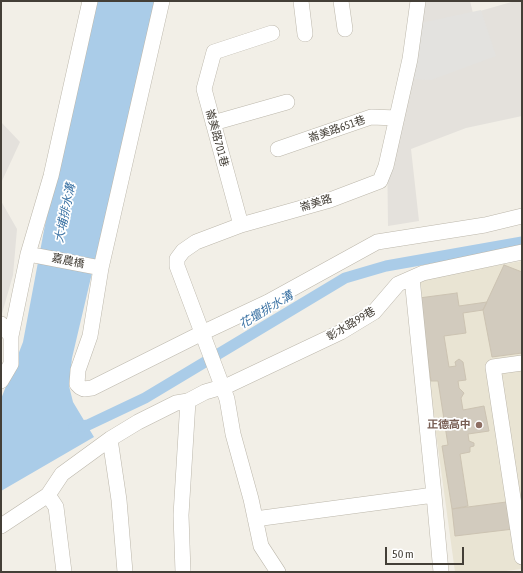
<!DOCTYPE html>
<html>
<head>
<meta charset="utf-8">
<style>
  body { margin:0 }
  #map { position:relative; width:523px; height:573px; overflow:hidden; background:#f2efe7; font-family:"Asap Condensed",sans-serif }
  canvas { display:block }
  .frame { position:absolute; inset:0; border:2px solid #443f37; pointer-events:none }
  .scale { position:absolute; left:385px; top:547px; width:79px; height:18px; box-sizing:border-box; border:2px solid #443f37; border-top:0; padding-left:5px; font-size:12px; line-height:14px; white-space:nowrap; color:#443f37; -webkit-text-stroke:3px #fff; paint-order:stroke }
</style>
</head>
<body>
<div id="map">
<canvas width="523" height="573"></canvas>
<div class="frame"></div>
<div class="scale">50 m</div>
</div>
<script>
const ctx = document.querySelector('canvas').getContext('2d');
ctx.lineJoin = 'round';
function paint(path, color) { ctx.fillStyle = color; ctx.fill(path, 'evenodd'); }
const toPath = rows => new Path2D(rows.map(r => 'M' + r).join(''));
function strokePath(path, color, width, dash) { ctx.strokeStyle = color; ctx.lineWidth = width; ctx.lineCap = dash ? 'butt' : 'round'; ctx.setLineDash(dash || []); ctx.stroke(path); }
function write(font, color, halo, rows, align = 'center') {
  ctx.font = font + ' "Asap Condensed","Noto Sans TC",sans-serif'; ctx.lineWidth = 3.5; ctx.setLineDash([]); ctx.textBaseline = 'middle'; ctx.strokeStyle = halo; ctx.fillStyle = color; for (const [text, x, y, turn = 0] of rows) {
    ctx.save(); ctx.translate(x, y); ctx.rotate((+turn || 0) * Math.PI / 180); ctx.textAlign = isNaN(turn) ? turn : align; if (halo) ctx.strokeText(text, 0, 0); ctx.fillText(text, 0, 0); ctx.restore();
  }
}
const industrial = toPath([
  [421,1,470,1,473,13,515,1,522,1,522,116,466,128,411,149,419,221,388,226,387,143],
  [1,122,20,142,1,183],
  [1,201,17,229,13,275,1,317]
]);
const education = toPath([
  [522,261,522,569,498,572,455,572,415,280]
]);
const parking = toPath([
  [481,10,496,56,431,80,409,79,416,24]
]);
const water = toPath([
  [97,1,156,1,72,358,69,386,73,402,94,437,1,491,1,399,23,342,45,225]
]);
const canal = toPath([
  [74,427,88,425,145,398,345,278,386,266,522,242]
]);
const building = toPath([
  [504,265,522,272,522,353,492,357,483,310,504,265],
  [457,293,459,306,487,302,483,310,463,313,466,333,444,336,449,367,456,366,455,362,459,359,463,362,466,380,458,381,459,388,464,393,461,398,463,410,484,406,489,431,468,434,469,441,474,443,474,446,470,447,470,452,460,454,468,506,452,509,442,446,448,445,438,381,431,381,419,298,457,293],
  [522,500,522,528,455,536,452,509,522,500]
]);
const minor = toPath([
  [162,1,101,268,90,336,78,370,77,384,80,387,84,389,92,388,202,333,268,302,377,242,485,225,522,216],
  [301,1,305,34],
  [341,1,345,29],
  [213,123,287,102],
  [278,149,371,117,397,118],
  [241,225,204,89,214,52,272,33],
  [28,254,101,268],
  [412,278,434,495,441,572],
  [1,324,11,336],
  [522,363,493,367,522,557],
  [1,381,11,364,11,336,28,254,51,176,90,1],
  [110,439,119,500,125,572],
  [48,495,56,507,64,572],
  [255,519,434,495],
  [1,526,48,495,62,474,110,439,138,422,176,403,188,401,205,392,229,385,341,332,374,312,398,284,423,273,522,252],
  [183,572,181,515,188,401],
  [278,572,261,546,251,499,233,434,227,399,177,266,177,259,183,251,196,242,241,225,330,200,380,181,386,166,410,59,418,1]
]);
const markers = [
  [479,425,4,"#8d6e63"]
];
const streetNames = [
  ["崙美路651巷",337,129,-19],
  ["崙美路701巷",217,138,75],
  ["崙美路",316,203,-17],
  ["嘉農橋",68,261,12],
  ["彰水路99巷",351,324,-31]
];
const educationNames = [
  ["正德高中",471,425]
];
const waterNames = [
  ["大埔排水溝",65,213,-78],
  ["花壇排水溝",266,310,-31]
];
paint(industrial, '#e4e1dc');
paint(education, '#e9e4d3');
paint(parking, '#e3e2df');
paint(water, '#aacce8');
strokePath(canal, '#aacce8', 11);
paint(building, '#d2cbbe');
strokePath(building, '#ccc3b2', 1);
strokePath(minor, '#bcb7ab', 16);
strokePath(minor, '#fff', 15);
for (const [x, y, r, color] of markers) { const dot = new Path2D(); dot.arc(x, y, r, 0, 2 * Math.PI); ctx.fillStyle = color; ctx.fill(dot); strokePath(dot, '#fff', 1.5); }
write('11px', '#443f37', '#fff', streetNames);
write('bold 11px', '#785e54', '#fff', educationNames, 'right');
write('italic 12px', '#3c73a4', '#fff', waterNames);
</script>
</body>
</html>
